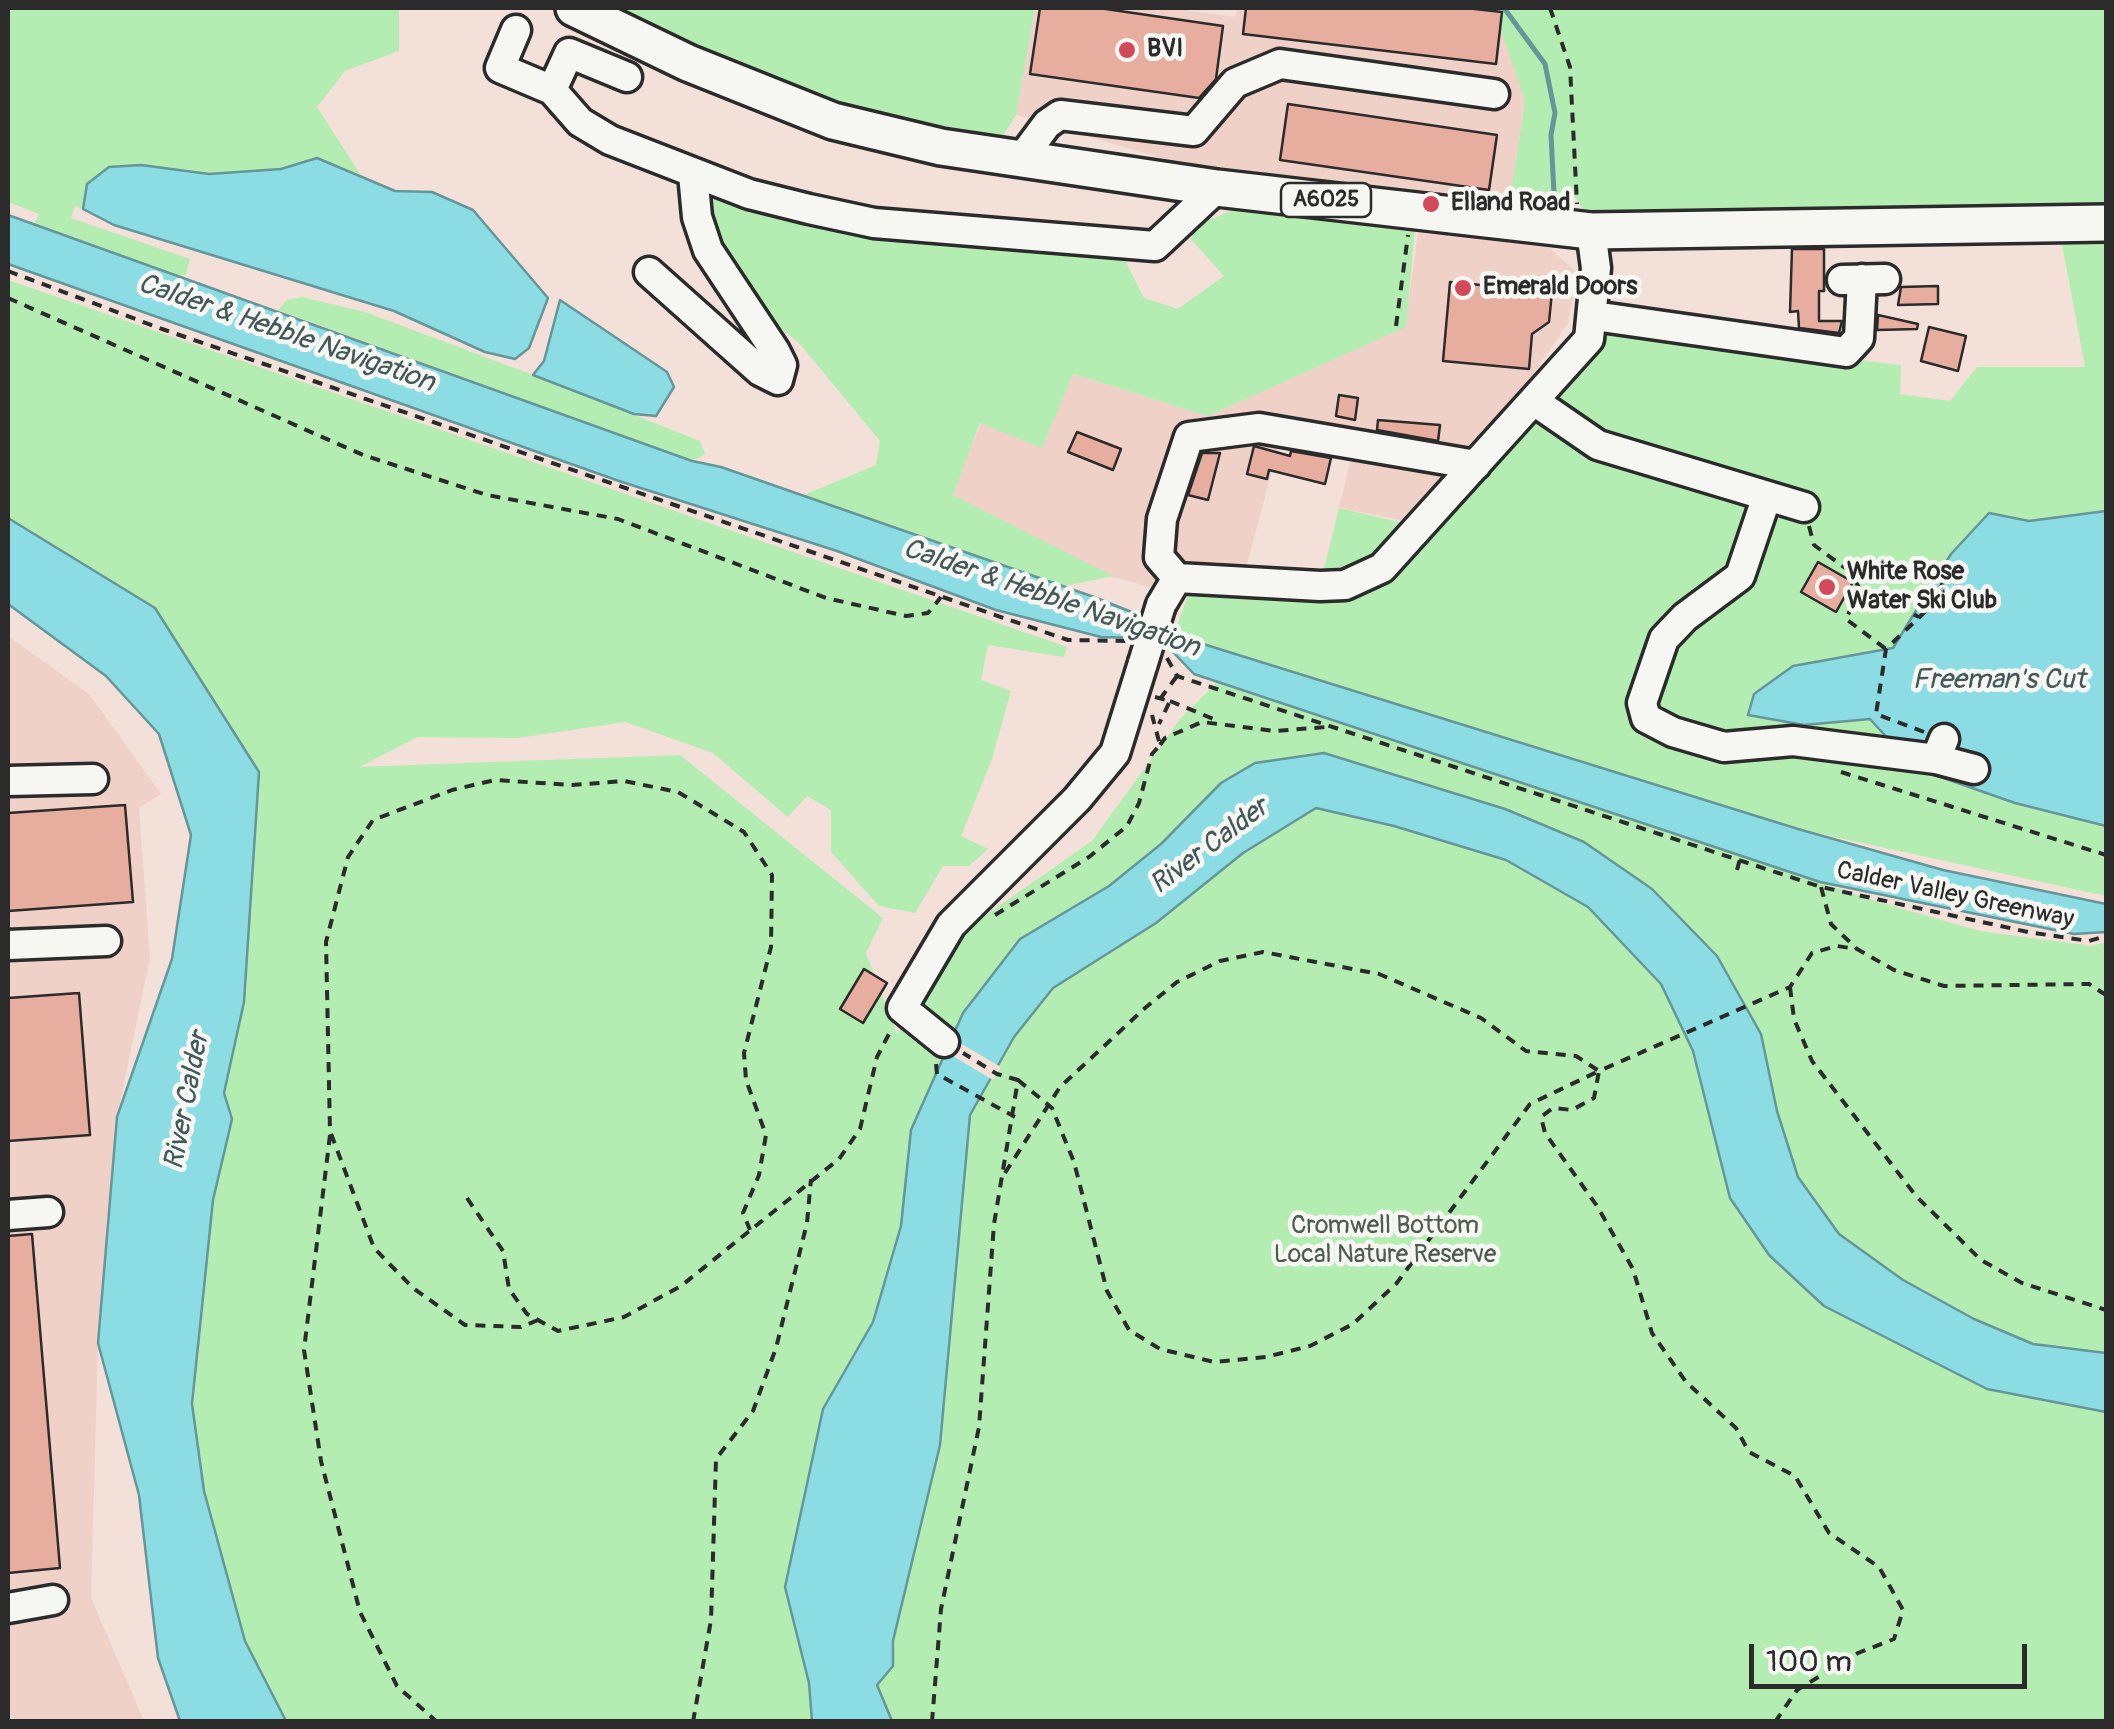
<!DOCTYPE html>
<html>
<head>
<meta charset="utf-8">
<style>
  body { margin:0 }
  #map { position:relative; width:2114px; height:1729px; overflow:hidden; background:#f2e0d9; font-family:Pangolin,sans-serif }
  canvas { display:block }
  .frame { position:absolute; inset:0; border:10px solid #2b2b2b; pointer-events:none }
  .scale { position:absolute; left:1749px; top:1644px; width:278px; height:45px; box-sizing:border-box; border:5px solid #2b2b2b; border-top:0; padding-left:12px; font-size:30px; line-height:35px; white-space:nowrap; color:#2b2b2b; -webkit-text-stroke:8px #f6f6f2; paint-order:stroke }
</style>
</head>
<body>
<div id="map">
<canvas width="2114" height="1729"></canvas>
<div class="frame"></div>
<div class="scale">100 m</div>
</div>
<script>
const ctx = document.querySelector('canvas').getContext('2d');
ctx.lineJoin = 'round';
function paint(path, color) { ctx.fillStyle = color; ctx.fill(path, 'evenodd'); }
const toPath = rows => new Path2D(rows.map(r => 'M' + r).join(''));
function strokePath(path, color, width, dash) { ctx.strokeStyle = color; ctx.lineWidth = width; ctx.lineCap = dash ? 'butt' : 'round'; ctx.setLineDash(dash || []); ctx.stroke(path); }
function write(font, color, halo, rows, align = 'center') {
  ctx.font = font + ' Pangolin,sans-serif'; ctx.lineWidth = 9; ctx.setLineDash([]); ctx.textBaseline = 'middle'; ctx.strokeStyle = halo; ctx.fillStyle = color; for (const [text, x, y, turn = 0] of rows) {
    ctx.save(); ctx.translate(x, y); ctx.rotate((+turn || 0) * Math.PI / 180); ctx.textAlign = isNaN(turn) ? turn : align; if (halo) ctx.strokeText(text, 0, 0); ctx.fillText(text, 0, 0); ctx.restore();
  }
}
const built = toPath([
  [1035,8,1171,8,1235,17,1238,8,1493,8,1525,101,1509,204,1232,179,1016,115],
  [1418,233,1542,241,1578,274,1568,323,1529,380,1412,522,1339,508,1352,455,1280,441,1246,568,1157,589,1099,573,952,495,981,423,1072,374,1208,416,1405,327],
  [8,636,89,694,161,794,139,808,150,958,117,1117,98,1343,91,1598,144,1721,8,1721]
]);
const green = toPath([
  [8,8,399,8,399,51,345,71,317,107,360,174,317,158,281,169,209,174,141,165,87,184,83,209,75,206,71,218,190,259,186,275,176,275,34,225,39,214,8,202],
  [589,8,1035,8,1016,115,996,147,834,115],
  [1493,8,2106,8,2106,210,1829,209,1588,216,1574,196,1509,204,1525,101],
  [708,186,1121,252,1144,298,1178,309,1224,276,1191,239,1196,225,1234,210,1415,229,1406,327,1208,416,1073,374,1042,448,980,423,953,495,1113,576,1060,587,804,495,876,465,880,441,800,344,753,305,717,247,706,215],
  [2061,238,2106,239,2106,511,2029,521,1989,513,1951,554,1893,648,1793,666,1748,714,1804,725,1870,719,1915,768,2015,803,2106,826,2106,896,1798,829,1174,634,1191,587,1323,573,1339,508,1432,530,1605,331,1901,365,1900,394,1950,401,1977,367,2085,367],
  [8,280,1067,647,1064,657,988,645,981,680,1011,691,992,759,961,836,988,849,969,866,943,866,915,913,879,906,831,852,831,810,807,796,788,817,713,753,625,722,518,738,418,737,359,767,680,755,883,918,866,953,897,1034,953,938,1092,841,1181,718,1217,682,1882,903,1980,931,2092,946,2106,942,2106,1721,286,1721,246,1641,204,1491,193,1412,213,1200,232,1119,224,1093,244,1002,259,773,155,608,8,518],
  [302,297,365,312,533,375,700,441,705,454,692,461,278,310,287,300]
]);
const water = toPath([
  [317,158,395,191,432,192,473,210,548,298,529,348,515,359,485,352,394,311,114,225,83,209,87,184,109,167,141,165,209,174,281,169,317,158],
  [8,215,692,461,721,467,1094,597,1134,613,1142,625,1798,829,1943,870,2106,904,2106,932,2074,934,1820,882,1194,674,1171,650,1138,638,1101,637,996,610,837,551,619,481,8,264,8,215],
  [560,300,667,372,674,387,656,416,634,414,533,375,544,361,560,300],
  [2106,511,2106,826,2015,803,1915,768,1870,719,1804,725,1748,715,1754,694,1793,666,1893,648,1951,554,1989,513,2029,521,2106,511],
  [8,518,155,608,259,772,244,1002,224,1093,232,1119,213,1200,192,1404,204,1491,245,1641,286,1721,180,1721,158,1658,139,1495,98,1343,117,1117,172,959,191,835,159,734,106,676,8,604,8,518],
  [1324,753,1505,809,1584,842,1652,889,1717,956,1761,1034,1777,1111,1798,1177,1839,1234,1903,1280,1974,1319,2033,1344,2106,1353,2106,1412,1987,1389,1824,1306,1769,1255,1730,1198,1693,1051,1661,984,1588,907,1506,860,1394,826,1316,808,1243,853,1156,923,1053,988,1014,1037,970,1115,940,1445,893,1641,893,1666,877,1685,892,1721,812,1721,809,1683,785,1587,823,1409,873,1322,901,1226,911,1130,963,1013,1020,939,1109,886,1161,844,1221,783,1255,763,1324,753]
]);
const pier = toPath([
  [948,1036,1001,1067,993,1080,941,1049]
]);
const stream = toPath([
  [1504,8,1545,64,1555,113,1551,135,1555,213]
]);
const building = toPath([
  [1040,8,1099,8,1223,26,1216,79,1199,98,1030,74,1040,8],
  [1246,8,1466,8,1502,12,1496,64,1243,34,1246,8],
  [1288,104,1497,135,1489,190,1280,160,1288,104],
  [1792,249,1824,249,1824,291,1819,291,1819,321,1842,321,1839,333,1799,328,1798,311,1790,312,1792,249],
  [1450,282,1552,292,1549,322,1532,334,1529,369,1443,361,1450,282],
  [1938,286,1938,304,1898,305,1901,287,1938,286],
  [1878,315,1918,324,1917,329,1877,330,1878,315],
  [1929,327,1966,336,1958,371,1921,361,1929,327],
  [1339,395,1358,398,1355,420,1336,416,1339,395],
  [1378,420,1440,425,1438,441,1377,430,1378,420],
  [1077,432,1121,449,1113,470,1068,452,1077,432],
  [1254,446,1290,456,1291,451,1331,458,1325,484,1269,470,1267,479,1247,474,1254,446],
  [1202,453,1220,453,1208,500,1188,495,1202,453],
  [1818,562,1853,582,1836,612,1801,592,1818,562],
  [125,805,133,902,8,911,8,813,125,805],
  [864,969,887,983,863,1023,840,1009,864,969],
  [79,993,90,1135,8,1141,8,998,79,993],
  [32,1234,60,1568,8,1573,8,1236,32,1234]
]);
const path = toPath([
  [1550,8,1570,67,1577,204],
  [8,271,162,329,1068,640,1127,641],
  [8,298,363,455,487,495,618,519,826,598,906,616,928,613,941,597],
  [1396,326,1408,235],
  [1809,526,1814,545,1849,571,1860,589,1919,617],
  [1860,589,1846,619,1886,649],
  [1167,658,1177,676,1821,887,2028,932,2089,941,2106,936],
  [1155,697,1170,701,1159,724],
  [1160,699,1177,676],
  [1170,701,1216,720],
  [1924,732,1876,714,1886,649,1931,606,1954,561],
  [1160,745,1165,738,1202,722,1274,731,1326,727],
  [1841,772,2106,855],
  [1737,870,1740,859],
  [1821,887,1831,924,1857,949],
  [995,915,1089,857,1127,826,1139,803,1152,754,1160,745,1152,715],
  [1790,987,1794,1019,1812,1061,1916,1196,1981,1260,2022,1283,2106,1310],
  [936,1064,937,1074,1015,1117],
  [1018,1080,1052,1108,1074,1162,1107,1291,1129,1330,1160,1349,1214,1362,1266,1357,1310,1346,1353,1324,1396,1284,1530,1104,1599,1071],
  [330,1135,304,1350,321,1461,360,1612,397,1686,437,1722],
  [1005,1173,1060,1087,1145,1008,1177,982,1220,961,1263,952,1379,974,1481,1018,1526,1051,1576,1056,1599,1071],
  [467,1198,503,1251,509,1289,527,1314,558,1331,624,1317,681,1286,839,1159,860,1129,877,1057,891,1030],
  [538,1320,521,1327,465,1325,413,1288,374,1248,330,1131,326,942,348,857,373,820,452,790,495,780,572,785,624,781,678,792,744,832,772,875,771,947,744,1053,746,1080,766,1135,759,1175,743,1213,750,1230],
  [693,1722,711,1620,716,1459,753,1411,776,1348,807,1223,811,1179],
  [932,1722,941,1609,979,1427,994,1224,1018,1080,997,1074,963,1053],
  [1775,1722,1797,1690,1858,1653,1894,1639,1903,1610,1879,1567,1829,1533,1795,1476,1749,1452,1736,1428,1686,1382,1652,1333,1633,1269,1597,1206,1545,1133,1541,1117,1553,1108,1572,1110,1594,1098,1599,1071,1790,987,1812,953,1837,946,1857,949,1894,970,1944,986,2089,984,2106,995]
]);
const minor = toPath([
  [516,30,500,68,552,90,580,122,610,140,749,194,809,209,874,223,1155,246,1217,188],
  [552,90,569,53,627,77],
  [1021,159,1047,124,1060,115,1194,131,1235,83,1280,64,1494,94],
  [649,272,760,371,778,380,782,365,775,351,708,250,697,217,693,174],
  [1842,280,1885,279],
  [1594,316,1846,352,1859,338,1862,279],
  [1534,401,1598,445,1804,507],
  [1767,496,1740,576,1685,617,1664,639,1642,703,1646,718,1673,732,1724,747,1793,741,1936,759,1944,739],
  [1177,578,1159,557,1162,519,1189,437,1259,428,1476,465],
  [1161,605,1177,578,1320,586,1345,585,1382,568,1589,339,1596,268,1591,231],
  [1936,759,1974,769],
  [8,781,93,779],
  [8,945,106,941],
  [944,1042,902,1008,951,925,1077,799,1115,753,1143,663],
  [8,1215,48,1212],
  [8,1608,53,1600]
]);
const major = toPath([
  [574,8,688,63,833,121,941,147,1217,188,1591,231,2106,223]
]);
const minorBridge = toPath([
  [1143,663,1161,605]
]);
const markers = [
  [1127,50,10,"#d1495b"],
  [1431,204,10,"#d1495b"],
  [1463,288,10,"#d1495b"],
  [1827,587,10,"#d1495b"]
];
const shields = [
  [1326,200,90]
];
const shieldNames = [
  ["A6025",1326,200]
];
const poiNames = [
  ["BVI",1147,50],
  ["Elland Road",1451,204],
  ["Emerald Doors",1483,288],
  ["White Rose",1847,573],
  ["Water Ski Club",1847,602]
];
const streetNames = [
  ["Calder Valley Greenway",1955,896,12]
];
const parkNames = [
  ["Cromwell Bottom",1385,1227],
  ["Local Nature Reserve",1385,1256]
];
const waterNames = [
  ["Calder & Hebble Navigation",286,334,19],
  ["Calder & Hebble Navigation",1051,599,19],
  ["Freeman's Cut",1999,681],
  ["River Calder",1210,847,-37],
  ["River Calder",188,1101,-79]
];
paint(built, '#efd1c8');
paint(green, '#b3edb2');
paint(water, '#8cdde3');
strokePath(water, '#659699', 2.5);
paint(pier, '#f2e0d9');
strokePath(stream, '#659699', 5);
paint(building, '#e7ae9f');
strokePath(building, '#2b2b2b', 2.5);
strokePath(minor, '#2b2b2b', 35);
strokePath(major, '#2b2b2b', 42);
strokePath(path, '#2b2b2b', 4, [10, 8]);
strokePath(minor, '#f6f6f2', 28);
strokePath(major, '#f6f6f2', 35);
strokePath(minorBridge, '#2b2b2b', 35, []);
strokePath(minorBridge, '#f6f6f2', 28);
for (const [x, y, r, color] of markers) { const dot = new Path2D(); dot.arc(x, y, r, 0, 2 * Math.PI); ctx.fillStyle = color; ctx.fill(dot); strokePath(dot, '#f6f6f2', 4); }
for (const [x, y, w] of shields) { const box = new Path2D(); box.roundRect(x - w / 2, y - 17, w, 34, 8); ctx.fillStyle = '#f6f6f2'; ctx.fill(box); strokePath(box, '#2b2b2b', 2.5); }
write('bold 22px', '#2b2b2b', null, shieldNames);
write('bold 25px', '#2b2b2b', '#f6f6f2', poiNames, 'left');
write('25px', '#2b2b2b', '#f6f6f2', streetNames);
write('25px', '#4d5c4d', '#f6f6f2', parkNames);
write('italic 28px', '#435859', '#f6f6f2', waterNames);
</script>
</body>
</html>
